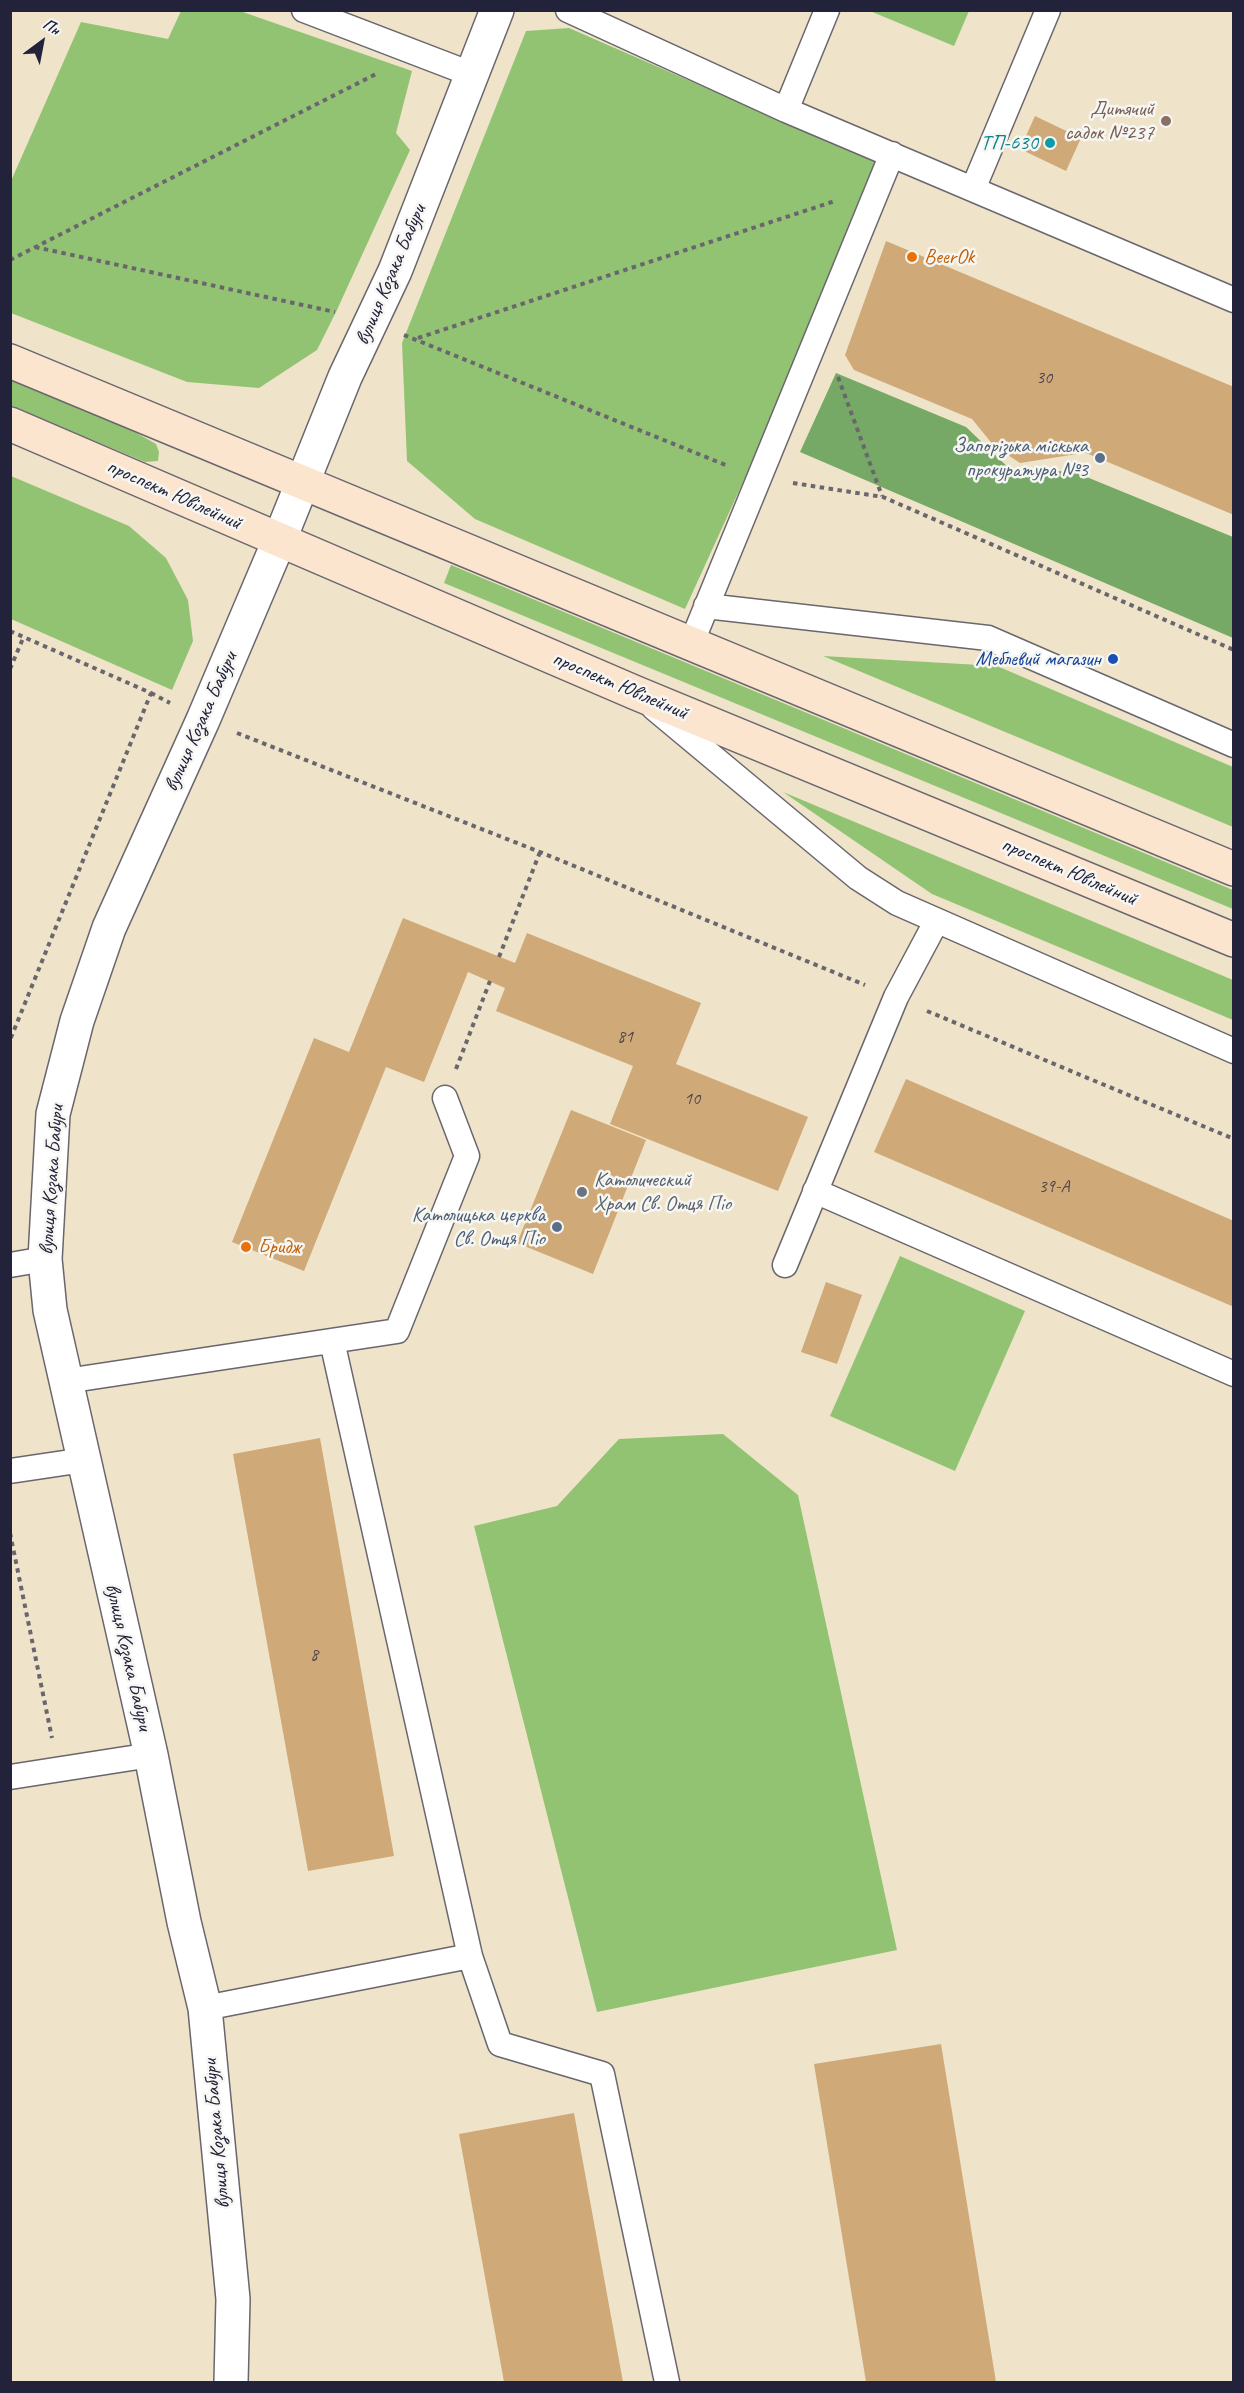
<!DOCTYPE html>
<html>
<head>
<meta charset="utf-8">
<style>
  body { margin:0 }
  #map { position:relative; width:1244px; height:2393px; overflow:hidden; background:#efe4c9; font-family:Caveat,sans-serif }
  canvas { display:block }
  .frame { position:absolute; inset:0; border:12px solid #22223b; pointer-events:none }
  .north { position:absolute; left:12px; top:12px; width:60px; height:60px; -webkit-text-stroke:4px #f6f6f2; paint-order:stroke; rotate:32deg; font-size:16px; font-weight:700; line-height:24px; text-align:center; color:#22223b }
  .north::after { content:''; display:block; margin:auto; width:21px; height:27px; background:#22223b; clip-path:polygon(50% 0,100% 100%,50% 72%,0 100%) }
</style>
</head>
<body>
<div id="map">
<canvas width="1244" height="2393"></canvas>
<div class="frame"></div>
<div class="north">Пн</div>
</div>
<script>
const ctx = document.querySelector('canvas').getContext('2d');
ctx.lineJoin = 'round';
function paint(path, color) { ctx.fillStyle = color; ctx.fill(path, 'evenodd'); }
const toPath = rows => new Path2D(rows.map(r => 'M' + r).join(''));
function strokePath(path, color, width, dash) { ctx.strokeStyle = color; ctx.lineWidth = width; ctx.lineCap = dash ? 'butt' : 'round'; ctx.setLineDash(dash || []); ctx.stroke(path); }
function write(font, color, halo, rows, align = 'center') {
  ctx.font = font + ' Caveat,sans-serif'; ctx.lineWidth = 5; ctx.setLineDash([]); ctx.textBaseline = 'middle'; ctx.strokeStyle = halo; ctx.fillStyle = color; for (const [text, x, y, turn = 0] of rows) {
    ctx.save(); ctx.translate(x, y); ctx.rotate((+turn || 0) * Math.PI / 180); ctx.textAlign = isNaN(turn) ? turn : align; if (halo) ctx.strokeText(text, 0, 0); ctx.fillText(text, 0, 0); ctx.restore();
  }
}
const green = toPath([
  [181,11,240,11,412,71,396,133,410,150,336,312,317,350,259,388,187,382,11,313,11,181,81,22,168,39],
  [870,11,969,10,969,11,954,46],
  [569,28,887,167,685,609,475,519,407,461,402,343,526,31],
  [10,380,126,427,156,444,159,452,158,461,145,462,11,406],
  [11,476,129,526,166,558,188,600,193,641,172,690,11,619],
  [451,565,1233,890,1233,909,444,583],
  [823,656,997,666,1233,767,1233,827],
  [783,792,1233,980,1233,1020,932,894],
  [900,1256,1025,1311,955,1471,830,1416],
  [723,1434,798,1495,897,1950,597,2012,474,1526,557,1506,619,1439]
]);
const forest = toPath([
  [836,373,966,427,1013,472,1072,471,1233,537,1233,638,800,452]
]);
const building = toPath([
  [1035,116,1081,138,1066,171,1020,149],
  [886,241,1234,387,1234,515,1079,450,1077,454,1020,463,994,446,972,419,854,370,845,355],
  [403,918,515,963,527,933,701,1003,676,1064,808,1117,778,1191,610,1124,633,1066,496,1011,505,988,468,972,424,1082,386,1067,304,1271,232,1242,314,1038,349,1052],
  [906,1079,1234,1221,1234,1307,874,1152],
  [571,1110,646,1140,593,1274,517,1243],
  [826,1282,862,1295,837,1364,801,1352],
  [320,1438,394,1856,308,1871,233,1454],
  [941,2044,996,2382,866,2382,814,2064],
  [574,2113,623,2382,504,2382,459,2134]
]);
const path = toPath([
  [35,247,335,312],
  [10,260,376,74],
  [404,335,728,466],
  [418,338,835,201],
  [838,377,882,496],
  [793,483,883,497,1234,650],
  [10,631,151,693,10,1040],
  [10,669,24,636],
  [151,693,170,703],
  [237,733,540,852,865,985],
  [499,957,540,852],
  [927,1011,1234,1139],
  [456,1069,490,981],
  [10,1533,52,1738]
]);
const lane = toPath([
  [304,10,471,74],
  [568,10,786,110,1234,300],
  [786,110,827,10],
  [973,189,1048,10],
  [706,606,988,638,1234,745],
  [691,644,892,154],
  [654,708,858,878,897,903,1234,1051],
  [815,1191,1234,1374],
  [10,1265,45,1259],
  [785,1265,896,997,936,922],
  [66,1381,397,1331,467,1156,445,1098],
  [10,1471,84,1460],
  [10,1777,151,1755],
  [470,1956,500,2044,602,2074,667,2382],
  [205,2008,470,1956,332,1341]
]);
const street = toPath([
  [231,2382,233,2299,205,2008,184,1922,151,1755,50,1310,45,1259,53,1114,77,1021,109,928,203,720,279,541,345,377,395,271,497,10]
]);
const secondary = toPath([
  [10,361,1234,869],
  [10,424,636,693,1234,940]
]);
const markers = [
  [1166,121,6,"#8d6e63"],
  [1050,143,6,"#0f9aa8"],
  [912,257,6,"#e8710a"],
  [1100,458,6,"#5c6f8a"],
  [1113,659,6,"#1a4fb4"],
  [582,1192,6,"#6b7280"],
  [557,1227,6,"#5c6f8a"],
  [246,1247,6,"#e8710a"]
];
const numberNames = [
  ["30",1044,378],
  ["81",625,1037],
  ["10",692,1099],
  ["39-А",1054,1187],
  ["8",314,1655]
];
const educationNames = [
  ["Дитячий",1154,109],
  ["садок №237",1154,133]
];
const cultureNames = [
  ["ТП-630",1038,143]
];
const foodNames = [
  ["BeerOk",924,257],
  ["Бридж",258,1247]
];
const streetNames = [
  ["вулиця Козака Бабури",391,275,-67],
  ["проспект Ювілейний",174,495,24],
  ["проспект Ювілейний",620,686,23],
  ["вулиця Козака Бабури",201,722,-66],
  ["проспект Ювілейний",1069,872,23],
  ["вулиця Козака Бабури",52,1180,-86],
  ["вулиця Козака Бабури",128,1657,77],
  ["вулиця Козака Бабури",217,2134,-95]
];
const serviceNames = [
  ["Запорізька міскька",1088,446],
  ["прокуратура №3",1088,470],
  ["Католицька церква",545,1215],
  ["Св. Отця Піо",545,1239]
];
const transitNames = [
  ["Меблевий магазин",1101,659]
];
const worshipNames = [
  ["Католический",594,1180],
  ["Храм Св. Отця Піо",594,1204]
];
paint(green, '#92c373');
paint(forest, '#75a965');
paint(building, '#d0a978');
strokePath(lane, '#6a666d', 27);
strokePath(street, '#6a666d', 36);
strokePath(secondary, '#6a666d', 36);
strokePath(path, '#6a666d', 4, [4.5, 4.5]);
strokePath(lane, '#fff', 24);
strokePath(street, '#fff', 33);
strokePath(secondary, '#fce5cf', 33);
for (const [x, y, r, color] of markers) { const dot = new Path2D(); dot.arc(x, y, r, 0, 2 * Math.PI); ctx.fillStyle = color; ctx.fill(dot); strokePath(dot, '#f6f6f2', 2); }
write('18px', '#4e444a', null, numberNames);
write('21px', '#785e54', '#f6f6f2', educationNames, 'right');
write('21px', '#0d838f', '#f6f6f2', cultureNames, 'right');
write('21px', '#c56008', '#f6f6f2', foodNames, 'left');
write('21px', '#22223b', '#f6f6f2', streetNames);
write('21px', '#4e5e75', '#f6f6f2', serviceNames, 'right');
write('21px', '#164399', '#f6f6f2', transitNames, 'right');
write('21px', '#5b616d', '#f6f6f2', worshipNames, 'left');
</script>
</body>
</html>
